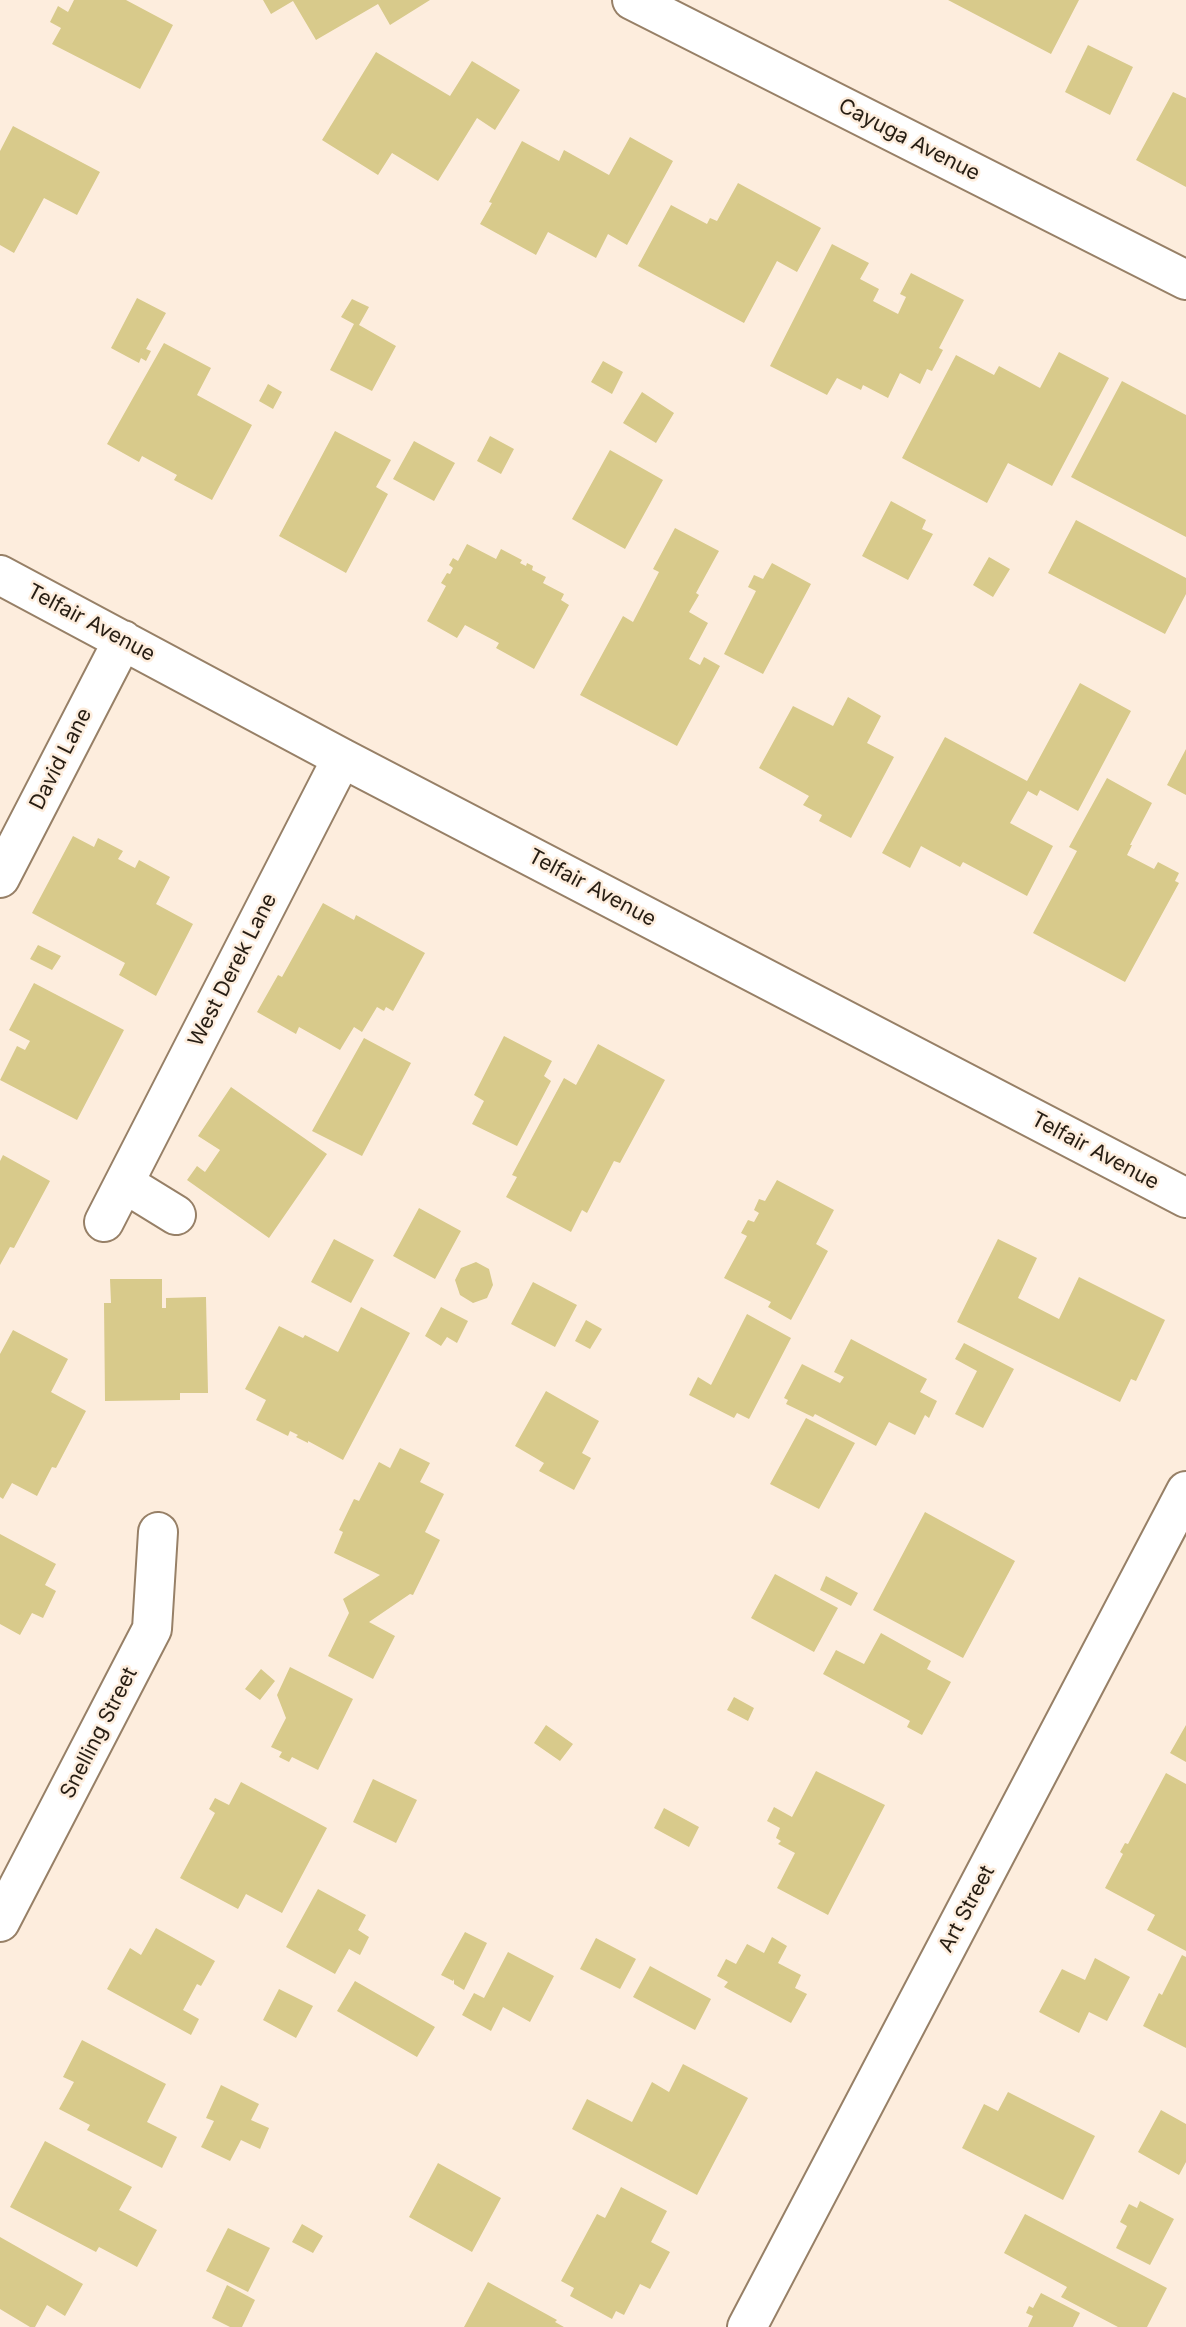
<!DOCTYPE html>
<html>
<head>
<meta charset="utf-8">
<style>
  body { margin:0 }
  canvas { display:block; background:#fdeddd }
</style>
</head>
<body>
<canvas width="1186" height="2327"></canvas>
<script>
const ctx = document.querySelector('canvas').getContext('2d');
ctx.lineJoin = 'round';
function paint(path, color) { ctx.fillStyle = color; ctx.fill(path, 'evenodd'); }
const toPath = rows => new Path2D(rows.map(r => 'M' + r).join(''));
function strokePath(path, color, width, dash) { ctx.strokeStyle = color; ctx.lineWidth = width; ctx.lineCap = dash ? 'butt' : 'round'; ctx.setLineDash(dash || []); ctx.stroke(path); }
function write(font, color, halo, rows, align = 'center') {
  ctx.font = font + ' Inter,sans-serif'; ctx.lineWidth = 5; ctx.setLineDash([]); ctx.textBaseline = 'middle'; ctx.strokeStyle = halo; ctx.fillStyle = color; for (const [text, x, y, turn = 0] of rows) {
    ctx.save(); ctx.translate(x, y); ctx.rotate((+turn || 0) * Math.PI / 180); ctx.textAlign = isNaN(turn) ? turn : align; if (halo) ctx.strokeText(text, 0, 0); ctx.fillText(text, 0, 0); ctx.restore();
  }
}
const building = toPath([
  [74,0,126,0,173,25,140,89,52,44,61,28,50,22,58,6,68,12],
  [263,0,430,0,390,25,378,4,316,40,293,1,271,14],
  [948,0,1079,0,1051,54],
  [1088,45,1133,67,1110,115,1065,92],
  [376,52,450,96,472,61,520,90,495,130,477,118,438,181,392,153,378,175,322,140],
  [1173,92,1186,98,1186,187,1136,160],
  [13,126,100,172,77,215,44,198,14,253,0,245,0,151],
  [630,137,673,161,627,245,608,234,596,258,548,232,536,255,480,224,492,203,489,202,522,141,559,161,564,150,609,175],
  [738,183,821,228,797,272,777,261,744,323,638,266,671,205,707,224,710,218,717,221],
  [832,244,869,263,860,279,879,289,873,301,898,314,906,297,900,294,911,273,964,300,939,348,943,350,932,371,927,369,920,384,900,373,888,398,863,385,861,390,837,378,827,395,770,366],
  [137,298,166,313,146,349,151,351,146,361,141,358,139,363,111,348],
  [352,299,369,307,359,325,396,346,372,391,330,370,354,324,341,317],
  [164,343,211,368,197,395,252,425,212,500,174,480,177,475,142,456,139,462,107,444],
  [1059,352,1109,378,1052,486,1008,463,987,503,902,458,956,355,994,375,999,366,1040,388],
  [603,361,623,372,612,394,591,382],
  [1122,381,1186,415,1186,537,1071,477],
  [268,384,282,392,273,409,259,401],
  [642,392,674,413,656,443,623,423],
  [335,431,391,460,376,487,388,494,346,573,279,536],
  [490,436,514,449,501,474,477,461],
  [414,441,455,463,434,501,393,479],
  [610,450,663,480,625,549,572,519],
  [891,501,926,520,922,529,933,534,908,580,862,556],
  [1076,520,1186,578,1186,594,1165,634,1048,573],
  [675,528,719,551,696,593,699,595,689,612,708,623,689,659,700,665,704,657,720,666,677,746,580,695,623,616,633,622,659,572,653,569],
  [467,544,496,559,501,549,522,560,520,563,526,566,527,563,533,566,532,570,546,577,543,583,564,594,561,600,569,605,534,669,496,648,499,643,465,625,457,638,427,621,446,586,441,583,447,573,450,574,453,568,449,565,453,558,458,561],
  [989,557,1010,569,993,597,973,585],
  [772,563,811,584,763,674,724,654,756,591,748,587,754,575,763,579],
  [1080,683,1131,711,1078,811,1040,790,1037,796,1028,791,1010,823,1053,846,1027,896,963,862,960,867,921,846,910,868,882,853,945,737,1027,781],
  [848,697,881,716,867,743,894,757,851,838,819,821,822,815,803,805,809,796,759,768,793,706,833,726],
  [1186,749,1186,795,1167,785],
  [1107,778,1152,803,1130,845,1132,845,1127,855,1154,869,1158,862,1179,873,1175,881,1179,883,1125,982,1033,933,1077,851,1069,847],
  [73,836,94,847,98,838,123,851,118,859,135,868,139,860,170,877,156,904,193,924,156,996,119,975,125,963,32,913],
  [323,903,354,920,356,915,425,953,393,1011,386,1007,384,1011,377,1007,362,1032,354,1027,340,1050,299,1027,296,1034,257,1012,278,975,282,977],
  [38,945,61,956,52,970,30,959],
  [34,983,124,1030,77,1120,0,1080,17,1046,25,1050,30,1041,9,1030],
  [504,1036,552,1061,544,1076,551,1081,517,1146,472,1124,484,1101,474,1095],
  [364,1038,411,1063,362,1156,312,1131],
  [598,1044,665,1080,620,1163,614,1161,587,1213,582,1210,571,1232,506,1197,517,1177,512,1175,564,1078,576,1085],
  [231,1087,327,1154,269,1238,187,1180,197,1166,205,1172,220,1150,198,1136],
  [3,1155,50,1181,14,1248,10,1247,0,1265,0,1161],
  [777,1180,834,1210,816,1244,828,1251,791,1320,768,1307,771,1302,724,1278,747,1236,741,1233,748,1220,754,1222,759,1213,754,1210,759,1199,765,1201],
  [419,1208,461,1231,435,1279,393,1256],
  [334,1239,374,1260,351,1303,311,1282],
  [998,1239,1037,1258,1018,1298,1059,1319,1079,1277,1165,1320,1136,1381,1131,1379,1120,1402,957,1322],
  [476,1262,489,1269,493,1285,487,1298,473,1303,460,1295,455,1280,461,1268],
  [110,1279,162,1279,162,1308,166,1308,166,1298,206,1297,208,1393,180,1393,180,1400,105,1401,104,1303,111,1303],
  [533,1282,577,1305,555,1347,511,1324],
  [361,1307,410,1333,343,1460,308,1441,308,1443,296,1437,298,1435,290,1431,288,1436,256,1420,266,1400,245,1389,279,1326,303,1338,305,1335,338,1352],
  [441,1307,468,1321,457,1343,447,1337,441,1346,425,1336],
  [747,1314,791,1338,749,1419,737,1413,734,1418,689,1395,698,1377,711,1385],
  [586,1320,602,1329,590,1349,575,1341],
  [13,1330,68,1359,51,1392,86,1411,56,1468,52,1467,37,1496,12,1483,3,1499,0,1497,0,1354],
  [851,1339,927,1379,920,1392,937,1401,929,1418,925,1415,915,1435,889,1422,876,1446,815,1414,813,1417,786,1404,788,1400,784,1398,802,1364,840,1383,844,1377,834,1372],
  [964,1343,1014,1369,983,1428,955,1414,977,1371,955,1359],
  [546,1391,599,1421,582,1453,591,1458,574,1490,539,1471,544,1463,515,1446],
  [806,1418,855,1443,819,1509,770,1484],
  [400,1448,430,1463,420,1482,444,1494,425,1532,440,1540,413,1595,410,1594,369,1622,395,1636,373,1679,328,1656,349,1613,343,1599,380,1575,334,1553,343,1532,339,1530,354,1499,359,1501,379,1462,390,1468],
  [925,1512,1015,1561,963,1658,873,1610],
  [0,1534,56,1564,45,1585,56,1591,43,1618,32,1613,20,1635,0,1624],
  [775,1574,838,1608,814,1652,751,1618],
  [826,1576,858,1593,851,1606,820,1590],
  [881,1633,931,1661,927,1669,951,1682,922,1735,907,1727,910,1721,823,1674,836,1650,864,1664],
  [290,1667,353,1699,318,1770,292,1757,289,1762,279,1757,282,1752,271,1747,286,1718,277,1695],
  [261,1669,275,1681,260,1700,245,1689],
  [734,1697,754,1708,748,1721,727,1710],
  [546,1725,573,1744,560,1761,534,1743],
  [1186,1725,1186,1762,1170,1753],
  [816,1771,885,1805,828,1915,777,1888,795,1853,778,1844,781,1841,776,1838,780,1828,767,1821,774,1807,792,1817],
  [1166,1773,1186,1784,1186,1951,1147,1930,1155,1915,1105,1888,1123,1854,1120,1852,1125,1843,1128,1844],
  [373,1779,417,1800,396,1843,353,1822],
  [241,1782,327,1828,282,1913,246,1894,238,1909,180,1878,215,1813,209,1809,215,1798,229,1805],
  [664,1808,699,1827,689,1847,654,1828],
  [318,1889,366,1915,358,1930,369,1937,360,1955,349,1949,335,1974,286,1947],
  [156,1928,215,1961,201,1986,197,1984,183,2010,199,2019,191,2035,107,1989,130,1948,141,1955],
  [465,1932,487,1943,464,1990,454,1984,454,1979,453,1981,441,1975],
  [772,1937,787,1946,778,1963,801,1975,795,1988,807,1994,791,2023,724,1987,728,1982,717,1976,726,1959,736,1964,747,1944,764,1953],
  [596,1938,636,1959,620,1989,580,1969],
  [508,1952,554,1976,530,2022,503,2007,491,2031,462,2015,474,1993,484,1998],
  [1182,1955,1186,1957,1186,2048,1143,2026,1159,1993,1162,1995],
  [1095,1958,1130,1977,1107,2021,1089,2012,1079,2033,1039,2012,1062,1969,1085,1980],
  [650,1966,711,1999,695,2030,633,1997],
  [355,1981,435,2027,417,2057,337,2011],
  [279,1989,313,2006,296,2038,263,2020],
  [82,2040,166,2084,147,2122,177,2137,162,2168,87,2130,90,2125,59,2109,74,2082,63,2077],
  [683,2064,748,2098,697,2195,572,2129,587,2099,632,2122,652,2082,669,2092],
  [221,2085,259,2104,251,2120,269,2128,260,2149,241,2140,230,2161,201,2147,214,2121,206,2118],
  [1008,2092,1095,2136,1063,2200,962,2148,984,2104,998,2111],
  [1161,2110,1186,2124,1186,2162,1179,2175,1138,2152],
  [45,2141,132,2187,119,2210,157,2230,137,2267,99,2247,96,2252,10,2207],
  [438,2163,501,2198,472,2252,409,2217],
  [621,2187,667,2211,651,2242,670,2252,650,2289,640,2284,624,2315,616,2311,612,2319,570,2296,574,2288,561,2281,597,2214,605,2218],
  [1140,2201,1174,2219,1150,2265,1116,2248,1127,2226,1120,2222,1129,2204,1137,2208],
  [1025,2214,1167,2288,1147,2327,1118,2327,1061,2297,1067,2287,1004,2253],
  [302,2224,323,2236,313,2253,292,2242],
  [228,2228,270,2248,248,2292,206,2271],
  [0,2237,83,2284,65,2316,47,2305,35,2327,30,2327,0,2309],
  [488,2282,557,2320,555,2322,564,2327,464,2327],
  [227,2285,255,2300,242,2327,230,2327,212,2318],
  [1041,2293,1080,2313,1073,2327,1028,2327,1033,2316,1026,2313,1029,2306,1033,2308]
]);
const minor = toPath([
  [632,0,1186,280],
  [0,575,342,758,1186,1198],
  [0,878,123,640],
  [124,1183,176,1215],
  [104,1222,342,758],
  [0,1922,152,1629,158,1532],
  [747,2327,1186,1491]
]);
const streetNames = [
  ["Cayuga Avenue",909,140,27],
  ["Telfair Avenue",91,623,28],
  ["David Lane",61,759,-63],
  ["Telfair Avenue",592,888,28],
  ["West Derek Lane",233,970,-63],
  ["Telfair Avenue",1095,1151,28],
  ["Snelling Street",99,1733,-63],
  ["Art Street",967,1909,-62]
];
paint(building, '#d8ca8b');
strokePath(minor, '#978067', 42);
strokePath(minor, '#fff', 38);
write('21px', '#261d13', '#fdeddd', streetNames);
</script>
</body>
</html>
